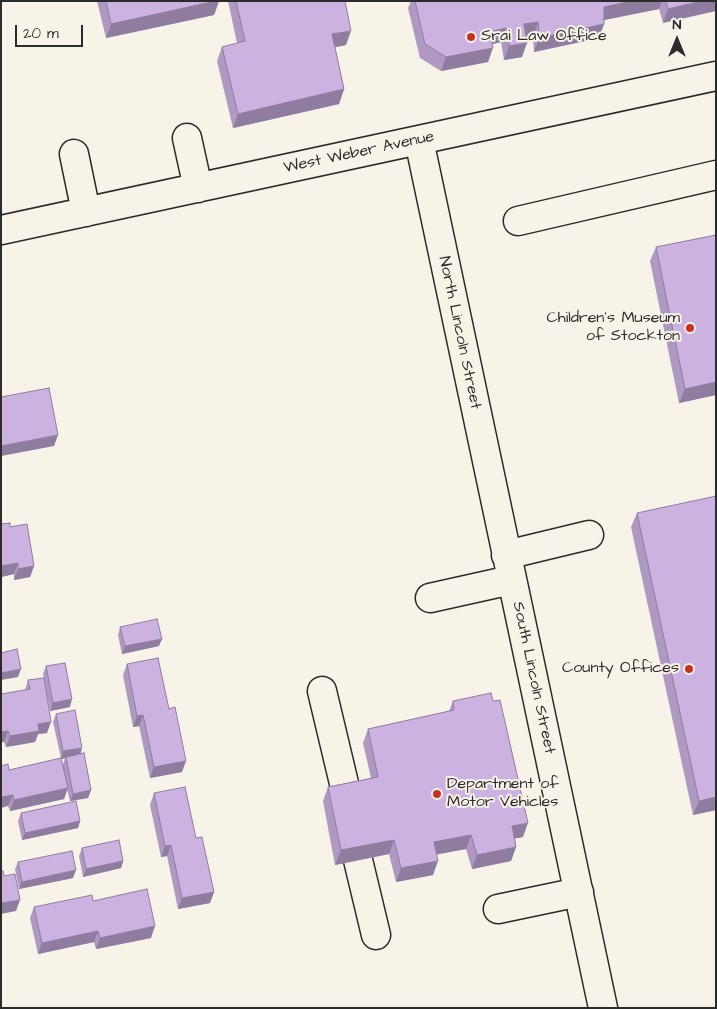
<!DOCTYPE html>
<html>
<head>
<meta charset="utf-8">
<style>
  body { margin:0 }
  #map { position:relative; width:717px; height:1009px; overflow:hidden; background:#f7f3e8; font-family:"Architects Daughter",sans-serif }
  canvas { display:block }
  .frame { position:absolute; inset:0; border:2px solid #2b2b2b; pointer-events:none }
  .north { position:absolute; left:652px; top:15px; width:50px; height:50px; -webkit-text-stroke:4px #f7f3e8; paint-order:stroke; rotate:0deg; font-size:14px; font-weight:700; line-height:20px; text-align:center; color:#2b2b2b }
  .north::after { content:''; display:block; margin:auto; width:18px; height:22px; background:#2b2b2b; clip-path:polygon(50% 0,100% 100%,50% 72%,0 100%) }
  .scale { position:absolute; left:15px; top:25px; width:68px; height:22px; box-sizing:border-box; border:2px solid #2b2b2b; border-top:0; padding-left:6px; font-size:15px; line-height:18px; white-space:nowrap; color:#2b2b2b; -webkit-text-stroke:4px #f7f3e8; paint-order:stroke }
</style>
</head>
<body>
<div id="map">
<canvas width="717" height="1009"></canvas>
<div class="frame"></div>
<div class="north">N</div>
<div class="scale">20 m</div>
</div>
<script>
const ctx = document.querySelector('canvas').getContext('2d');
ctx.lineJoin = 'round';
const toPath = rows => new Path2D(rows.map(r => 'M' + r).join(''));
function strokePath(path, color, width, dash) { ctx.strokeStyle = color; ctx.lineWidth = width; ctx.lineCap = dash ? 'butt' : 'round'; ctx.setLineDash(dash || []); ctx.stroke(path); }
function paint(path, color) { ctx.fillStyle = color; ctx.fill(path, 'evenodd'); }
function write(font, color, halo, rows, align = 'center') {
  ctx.font = font + ' "Architects Daughter",sans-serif'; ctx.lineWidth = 4; ctx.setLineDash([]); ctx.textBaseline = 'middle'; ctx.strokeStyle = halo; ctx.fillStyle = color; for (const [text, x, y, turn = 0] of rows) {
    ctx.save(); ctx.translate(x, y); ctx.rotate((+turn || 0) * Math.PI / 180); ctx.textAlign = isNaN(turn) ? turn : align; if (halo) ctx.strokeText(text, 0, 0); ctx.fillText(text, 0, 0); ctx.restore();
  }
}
const minor = toPath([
  [187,138,198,188],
  [419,140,603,1008],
  [74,154,86,212],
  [518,221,716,175],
  [1,230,716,76],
  [506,555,589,535],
  [430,598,511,580],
  [322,691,347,796],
  [358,860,376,935],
  [498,909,579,892]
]);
const wall = toPath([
  [97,1,219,1,214,15,106,38],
  [228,1,345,1,346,45,335,47,344,89,339,104,233,128,217,61,222,47,237,43],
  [411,1,716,1,663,23,659,9,604,20,604,24,599,38,534,52,533,36,526,37,522,57,504,60,501,42,492,44,488,62,441,71,420,58,408,8],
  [716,235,716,395,679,403,650,261,656,247],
  [637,513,716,810,693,815,631,527],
  [1,524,10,527,34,566,30,577,14,580,14,574,1,577],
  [120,627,159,646,122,654,118,635],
  [127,664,182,772,150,778,139,726,133,727,123,675],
  [46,666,70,707,50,711,44,679,47,733,38,734,35,742,6,747,4,742,1,742,1,692,2,694,25,690,28,680,44,678,43,674],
  [453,701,523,837,515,838,516,847,511,861,472,869,466,849,437,854,433,875,396,882,389,854,335,865,323,801,328,787,371,778,363,743,368,729,449,711],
  [56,714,80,754,91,790,88,798,70,801,67,789,64,799,10,811,8,806,9,770,61,758,53,722],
  [65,758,63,765,61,759],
  [154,793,214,892,210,903,178,909,167,856,161,857,150,805],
  [21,813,80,821,78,828,22,840,18,821],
  [82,848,123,861,121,868,83,877,79,856],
  [18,862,73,878,19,889,15,869],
  [93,901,151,938,96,949,94,942,38,954,30,918,34,907]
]);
const shadedWall = toPath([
  [216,1,219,1,214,15,106,38,111,24],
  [632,1,662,1,659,9,599,21,604,7],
  [702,1,716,1,716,11,663,23,668,9],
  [538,22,533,36,519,38,524,24],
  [604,24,599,38,534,52,539,38],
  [506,28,501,42,485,46,490,32],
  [351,31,346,45,327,49,332,34],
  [527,43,522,57,504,60,509,46],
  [493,48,488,62,441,71,446,57],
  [344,89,339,104,233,128,238,114],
  [716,382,716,395,679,403,685,389],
  [58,435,54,446,1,456,1,446],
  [18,563,14,574,1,577,1,566],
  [34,566,30,577,14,580,18,569],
  [162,639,159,646,122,654,125,646],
  [21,669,18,677,1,680,1,673],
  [72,699,70,707,50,711,53,703],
  [143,715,139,726,133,727,137,716],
  [51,722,47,733,38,734,35,742,6,747,10,736,38,724],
  [8,731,4,742,1,742,1,732],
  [82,748,80,756,61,759,63,751],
  [186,761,182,772,150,778,154,767],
  [68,788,64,799,10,811,14,800],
  [91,790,88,798,70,801,73,794],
  [13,795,8,806,1,808,1,797],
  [716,797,716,810,693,815,699,801],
  [80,821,78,828,22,840,25,833],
  [528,823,523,837,507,840,512,826],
  [471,835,466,849,429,856,434,842],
  [394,840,389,854,335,865,341,850],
  [171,845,167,856,161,857,165,846],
  [516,847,511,861,472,869,477,855],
  [123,861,121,868,83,877,86,869],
  [438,861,433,875,396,882,401,868],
  [76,870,73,878,19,889,22,882],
  [214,892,210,903,178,909,182,898],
  [20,900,16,911,1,914,1,903],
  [155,926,151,938,96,949,100,938],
  [98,931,94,942,38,954,42,943]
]);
const building = toPath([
  [106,1,216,1,111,24,106,1],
  [236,1,345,1,351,31,332,34,344,89,238,114,222,47,245,41,236,1],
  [415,1,632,1,604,7,604,24,539,38,538,22,524,24,527,43,509,46,506,28,490,32,493,48,446,57,425,44,415,1],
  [666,1,702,1,668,9,666,1],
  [716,235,716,382,685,389,656,247,716,235],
  [49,388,58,435,1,446,1,397,49,388],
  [716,496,716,797,699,801,637,513,716,496],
  [10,523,10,527,27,524,34,566,18,569,18,563,1,566,1,524,10,523],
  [157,619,162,639,125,646,120,627,157,619],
  [17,649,21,669,1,673,1,653,17,649],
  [158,658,169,709,175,707,186,761,154,767,143,715,137,716,127,664,158,658],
  [65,663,72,699,53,703,46,666,65,663],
  [44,678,51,722,38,724,39,731,10,736,8,731,1,732,1,692,2,694,30,689,28,680,44,678],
  [491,693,493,701,500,700,528,823,512,826,516,847,477,855,471,835,434,842,438,861,401,868,394,840,341,850,328,787,378,777,368,729,454,710,453,701,491,693],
  [75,710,82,748,63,751,56,714,75,710],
  [84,753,91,790,73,794,66,757,84,753],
  [61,758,68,788,14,800,13,795,1,797,1,766,8,764,9,770,61,758],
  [185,787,196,838,202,837,214,892,182,898,171,845,165,846,154,793,185,787],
  [76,801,80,821,25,833,21,813,76,801],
  [119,840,123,861,86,869,82,848,119,840],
  [72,851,76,870,22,882,18,862,72,851],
  [3,871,4,876,15,874,20,900,1,903,1,872,3,871],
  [147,889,155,926,100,938,98,931,42,943,34,907,92,895,93,901,147,889]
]);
const markers = [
  [471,37,5,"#c8321e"],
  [690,328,5,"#c8321e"],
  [689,669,5,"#c8321e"],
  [437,794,5,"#c8321e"]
];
const poiNames = [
  ["Srai Law Office",481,37],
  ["Children's Museum",680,319,"right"],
  ["of Stockton",680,337,"right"],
  ["County Offices",679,669,"right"],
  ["Department of",447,785],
  ["Motor Vehicles",447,803]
];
const streetNames = [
  ["West Weber Avenue",359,153,-12],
  ["North Lincoln Street",459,333,78],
  ["South Lincoln Street",533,678,78]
];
strokePath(minor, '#2b2b2b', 31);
strokePath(minor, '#f7f3e8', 28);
paint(wall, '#af99c2');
paint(shadedWall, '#8e7d9e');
paint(building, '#cbb2e1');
strokePath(building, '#8e7d9e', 1);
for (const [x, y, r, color] of markers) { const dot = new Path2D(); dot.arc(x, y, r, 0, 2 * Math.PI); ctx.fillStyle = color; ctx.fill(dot); strokePath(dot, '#f7f3e8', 2); }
write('16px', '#2b2b2b', '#f7f3e8', poiNames, 'left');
write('16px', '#2b2b2b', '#f7f3e8', streetNames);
</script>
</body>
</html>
